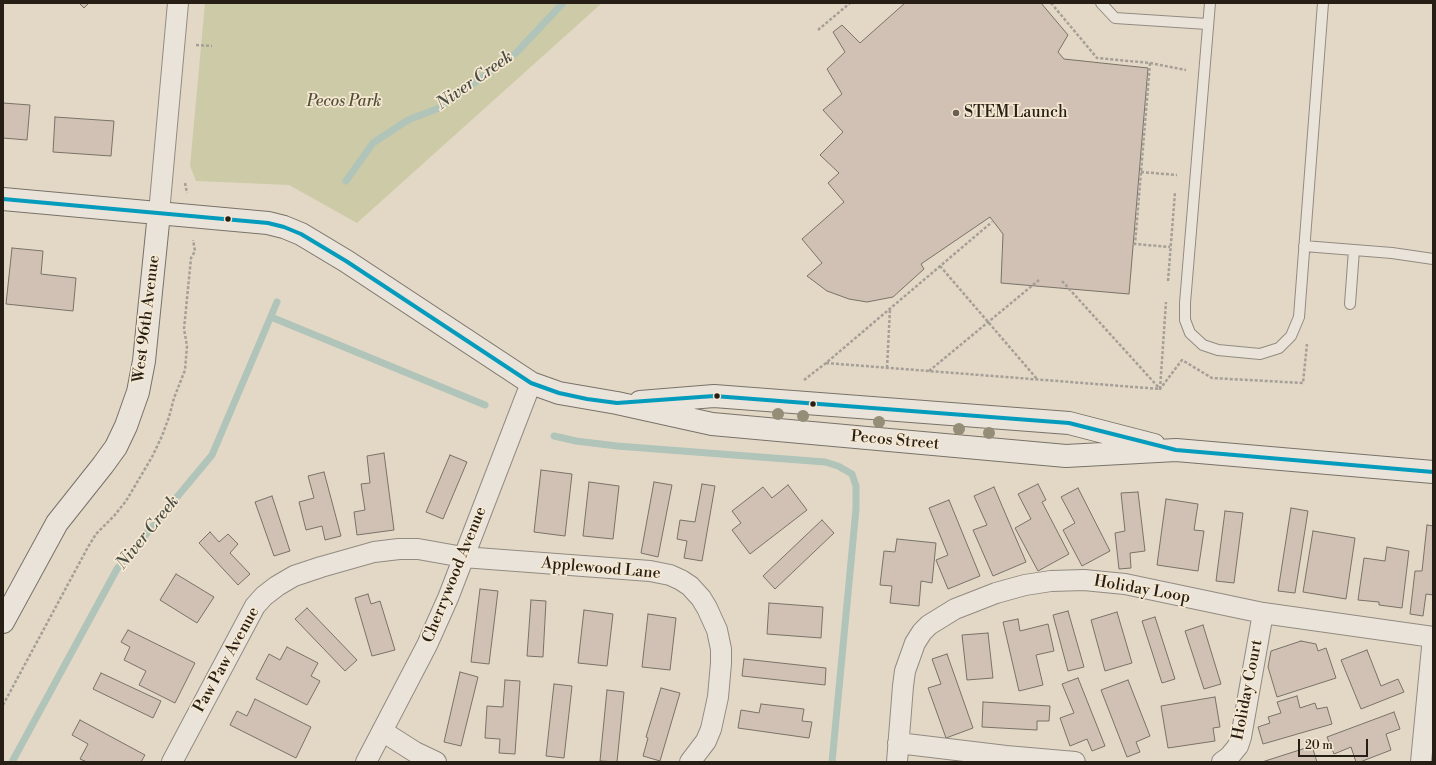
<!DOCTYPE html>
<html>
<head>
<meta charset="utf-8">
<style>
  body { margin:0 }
  #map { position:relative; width:1436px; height:765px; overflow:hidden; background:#e3d8c6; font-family:"Libre Bodoni",serif }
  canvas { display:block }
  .frame { position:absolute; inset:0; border:4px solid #271e15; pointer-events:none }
  .scale { position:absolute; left:1298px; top:739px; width:70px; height:18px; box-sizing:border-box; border:2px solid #271e15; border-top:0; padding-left:5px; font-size:12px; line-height:14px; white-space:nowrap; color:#271e15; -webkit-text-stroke:3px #f5e8d2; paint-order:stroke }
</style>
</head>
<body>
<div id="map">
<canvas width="1436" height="765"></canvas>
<div class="frame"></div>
<div class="scale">20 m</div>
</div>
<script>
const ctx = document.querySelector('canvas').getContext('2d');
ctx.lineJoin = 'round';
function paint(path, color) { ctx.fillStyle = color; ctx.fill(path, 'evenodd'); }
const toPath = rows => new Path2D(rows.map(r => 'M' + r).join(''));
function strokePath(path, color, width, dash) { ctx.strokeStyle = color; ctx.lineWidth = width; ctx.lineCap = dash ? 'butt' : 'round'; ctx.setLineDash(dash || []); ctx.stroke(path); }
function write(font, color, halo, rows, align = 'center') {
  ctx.font = font + ' "Libre Bodoni",serif'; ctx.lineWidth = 3.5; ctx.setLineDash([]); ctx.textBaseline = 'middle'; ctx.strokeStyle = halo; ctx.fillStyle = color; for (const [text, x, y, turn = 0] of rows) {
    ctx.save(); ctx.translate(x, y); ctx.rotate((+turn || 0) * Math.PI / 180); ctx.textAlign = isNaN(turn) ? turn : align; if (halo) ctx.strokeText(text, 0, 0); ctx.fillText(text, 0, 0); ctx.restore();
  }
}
const green = toPath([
  [205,3,602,3,357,223,289,185,196,181,190,166]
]);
const stream = toPath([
  [346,181,373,143,408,120,439,108,516,53,563,3],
  [271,317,485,405],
  [554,436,576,441,617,446,825,462,838,466,852,474,856,486,856,509,832,762],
  [12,762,117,569,212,455,277,302]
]);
const building = toPath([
  [79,3,89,3,84,8,79,3],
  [905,3,1041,3,1068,35,1058,52,1064,59,1148,68,1129,294,1001,283,1003,234,990,217,921,264,924,269,893,297,867,302,849,299,827,291,807,276,822,263,802,239,844,202,828,183,839,173,820,155,843,132,823,110,842,94,827,69,845,52,833,32,842,25,860,43,905,3],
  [3,103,30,105,27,140,3,138,3,103],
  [55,117,114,121,111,156,53,152,55,117],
  [12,248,43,251,41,274,76,278,73,311,6,304,12,248],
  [384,453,394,530,357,535,354,512,365,510,361,484,370,483,367,456,384,453],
  [450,455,467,462,443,519,426,512,450,455],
  [541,470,572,474,565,536,534,532,541,470],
  [324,472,341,536,325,540,322,526,306,530,299,502,314,498,308,476,324,472],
  [589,482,619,486,613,539,583,536,589,482],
  [654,482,672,485,658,557,641,553,654,482],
  [702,484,715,486,702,561,684,558,687,541,677,539,680,520,695,522,702,484],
  [1038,484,1046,500,1042,502,1069,554,1038,571,1015,528,1031,519,1018,494,1038,484],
  [788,485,807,510,750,554,732,530,741,523,732,511,763,487,772,498,788,485],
  [994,487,1026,562,993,576,973,530,987,525,974,496,994,487],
  [1078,488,1110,551,1082,566,1063,530,1075,523,1061,497,1078,488],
  [1138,492,1145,551,1130,553,1131,568,1119,569,1115,533,1125,531,1121,493,1138,492],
  [272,496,290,551,274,556,255,502,272,496],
  [1166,499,1198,504,1194,530,1204,531,1198,571,1157,565,1166,499],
  [949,500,980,576,948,589,936,560,948,555,929,508,949,500],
  [1291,508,1308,511,1295,593,1278,591,1291,508],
  [1225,511,1243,513,1234,583,1216,581,1225,511],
  [822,520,834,533,775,589,763,576,822,520],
  [1427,525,1433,526,1433,595,1426,594,1423,616,1410,614,1415,571,1422,571,1427,525],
  [1313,531,1355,538,1346,599,1303,592,1313,531],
  [210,532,219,542,228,534,238,544,230,553,250,574,238,585,199,543,210,532],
  [897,539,936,543,932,583,921,581,919,606,890,603,892,586,880,585,884,551,895,552,897,539],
  [1387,547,1409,551,1402,608,1379,605,1379,602,1358,600,1364,558,1385,561,1387,547],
  [176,574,214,597,197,623,160,600,176,574],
  [480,589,498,591,489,664,471,662,480,589],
  [368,594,371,604,380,601,395,650,372,656,355,598,368,594],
  [531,600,546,601,543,657,527,656,531,600],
  [769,603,823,607,821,638,767,634,769,603],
  [307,608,357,660,345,671,295,619,307,608],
  [584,610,613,614,607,666,578,663,584,610],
  [1068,611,1084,667,1068,671,1053,615,1068,611],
  [1117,612,1132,663,1105,671,1091,620,1117,612],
  [648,614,676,618,670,670,642,667,648,614],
  [1155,617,1175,679,1162,683,1142,621,1155,617],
  [1018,619,1020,631,1048,624,1054,651,1036,655,1043,685,1019,691,1003,622,1018,619],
  [1203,625,1221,684,1204,689,1185,631,1203,625],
  [128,630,195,663,175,703,139,685,146,671,124,660,130,647,121,642,128,630],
  [988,633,993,678,967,680,962,635,988,633],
  [1301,641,1316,644,1318,651,1326,648,1336,678,1277,697,1268,667,1271,651,1301,641],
  [287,647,318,663,311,676,320,681,307,705,256,679,269,654,280,660,287,647],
  [1367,650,1381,686,1398,679,1404,692,1361,709,1341,660,1367,650],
  [947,654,973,728,946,738,928,688,941,684,932,659,947,654],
  [744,659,826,668,825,685,742,676,744,659],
  [460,672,478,677,461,746,444,742,460,672],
  [101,673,161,701,153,718,93,689,101,673],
  [1078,678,1105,746,1092,751,1087,739,1070,746,1060,718,1074,713,1062,684,1078,678],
  [505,680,520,681,515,754,499,753,500,739,485,738,487,706,503,707,505,680],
  [1128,680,1150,736,1136,742,1140,752,1127,757,1101,690,1128,680],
  [554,684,572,686,564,758,546,756,554,684],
  [661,688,680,693,660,761,643,756,648,738,646,737,661,688],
  [607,690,624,692,617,762,600,761,607,690],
  [1297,696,1300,708,1315,703,1317,709,1327,707,1332,724,1263,744,1258,727,1270,723,1268,717,1281,713,1277,702,1297,696],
  [1215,697,1220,727,1213,728,1215,741,1168,748,1161,706,1215,697],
  [255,699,311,727,296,758,230,725,237,711,247,716,255,699],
  [983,702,1050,706,1049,721,1037,721,1037,730,982,727,983,702],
  [761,704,804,709,802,721,812,722,809,738,738,728,741,710,759,713,761,704],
  [1394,712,1400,729,1386,734,1391,750,1360,762,1356,762,1351,747,1334,754,1327,737,1394,712],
  [80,720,145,755,141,762,87,762,80,759,88,744,72,735,80,720],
  [1312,746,1317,762,1262,762,1312,746]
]);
const path = toPath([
  [1051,3,1097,58,1150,63,1186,70],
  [818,30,850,3],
  [196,45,212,46],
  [1150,63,1135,244,1170,247],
  [1141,172,1177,175],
  [185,183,187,193],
  [940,266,1037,379],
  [1062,281,1160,389,1182,360,1212,378,1303,383,1307,344],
  [1168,281,1175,192],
  [826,363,1160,389,1166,302],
  [887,368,890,309],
  [929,371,1039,280],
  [804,380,826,363,992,222],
  [3,705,88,547,96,534,114,516,126,501,152,457,162,436,169,417,174,398,185,370,187,346,184,329,191,258,195,251,193,240]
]);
const lane = toPath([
  [1101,3,1115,18,1207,24],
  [1210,3,1185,303,1185,320,1190,333,1203,345,1218,350,1260,354,1279,348,1291,336,1299,317,1323,3],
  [1304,246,1392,253,1433,259],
  [1350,304,1354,250]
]);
const street = toPath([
  [159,213,178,3],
  [382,731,415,752,436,762],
  [898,743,1006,756,1075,762],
  [172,762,255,606,264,596,277,586,294,576,321,567,374,552,399,549,418,549,463,557,650,571,670,575,681,580,690,586,701,598,707,608,717,630,721,649,721,663,718,697,711,729,706,741,690,762],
  [366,762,427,645,448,598,531,383],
  [897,762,903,686,905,671,915,643,922,632,929,625,955,609,996,593,1025,585,1051,581,1084,580,1125,584,1263,613,1433,637],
  [1222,762,1229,757,1238,746,1241,737,1263,613],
  [1421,762,1433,637]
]);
const secondary = toPath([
  [3,199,268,223,284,227,301,234,346,261,531,383,559,393,617,403,712,424,1066,456,1176,450,1433,472],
  [640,402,714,396,1069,423,1154,445],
  [3,622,57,523,103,465,116,447,126,426,138,392,144,361,159,213]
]);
const bus1 = toPath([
  [3,199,268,223,284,227,301,234,346,261,531,383,559,393,587,399,617,403,714,396,1069,423,1176,450,1433,472]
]);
const trees = [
  [778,414],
  [803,416],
  [879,422],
  [959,429],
  [989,433]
];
const markers = [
  [956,113,4,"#695f53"],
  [228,219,3.5,"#271e15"],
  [717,396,3.5,"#271e15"],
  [813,404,3.5,"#271e15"]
];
const parkNames = [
  ["Pecos Park",344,102]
];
const poiNames = [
  ["STEM Launch",964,113]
];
const streetNames = [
  ["West 96th Avenue",147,319,-83],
  ["Pecos Street",895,441,5],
  ["Applewood Lane",601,569,5],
  ["Cherrywood Avenue",455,575,-68],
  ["Holiday Loop",1142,590,10],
  ["Paw Paw Avenue",227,660,-61],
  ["Holiday Court",1248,690,-79]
];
const waterNames = [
  ["Niver Creek",475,81,-35],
  ["Niver Creek",148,533,-51]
];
paint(green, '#cdcba7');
strokePath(stream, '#b0c4b9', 7);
paint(building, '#d1c1b4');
strokePath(building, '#787268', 1);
strokePath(lane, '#928b80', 12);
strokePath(street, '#928b80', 22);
strokePath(secondary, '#787268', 24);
strokePath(path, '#a59f97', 2.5, [3, 2]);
strokePath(lane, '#e9e3da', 10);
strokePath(street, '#e9e3da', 20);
strokePath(secondary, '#e9e3da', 22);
strokePath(bus1, '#049bbc', 4);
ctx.fillStyle = '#948d78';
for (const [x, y] of trees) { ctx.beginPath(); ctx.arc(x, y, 6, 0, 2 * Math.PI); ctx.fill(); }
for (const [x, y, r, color] of markers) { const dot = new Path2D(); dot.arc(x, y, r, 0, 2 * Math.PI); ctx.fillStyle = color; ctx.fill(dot); strokePath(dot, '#f5e8d2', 1.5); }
write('italic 16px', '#534f39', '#f5e8d2', parkNames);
write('16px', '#271e15', '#f5e8d2', poiNames, 'left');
write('16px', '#271e15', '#f5e8d2', streetNames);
write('italic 17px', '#4a4d44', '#f5e8d2', waterNames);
</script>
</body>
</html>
